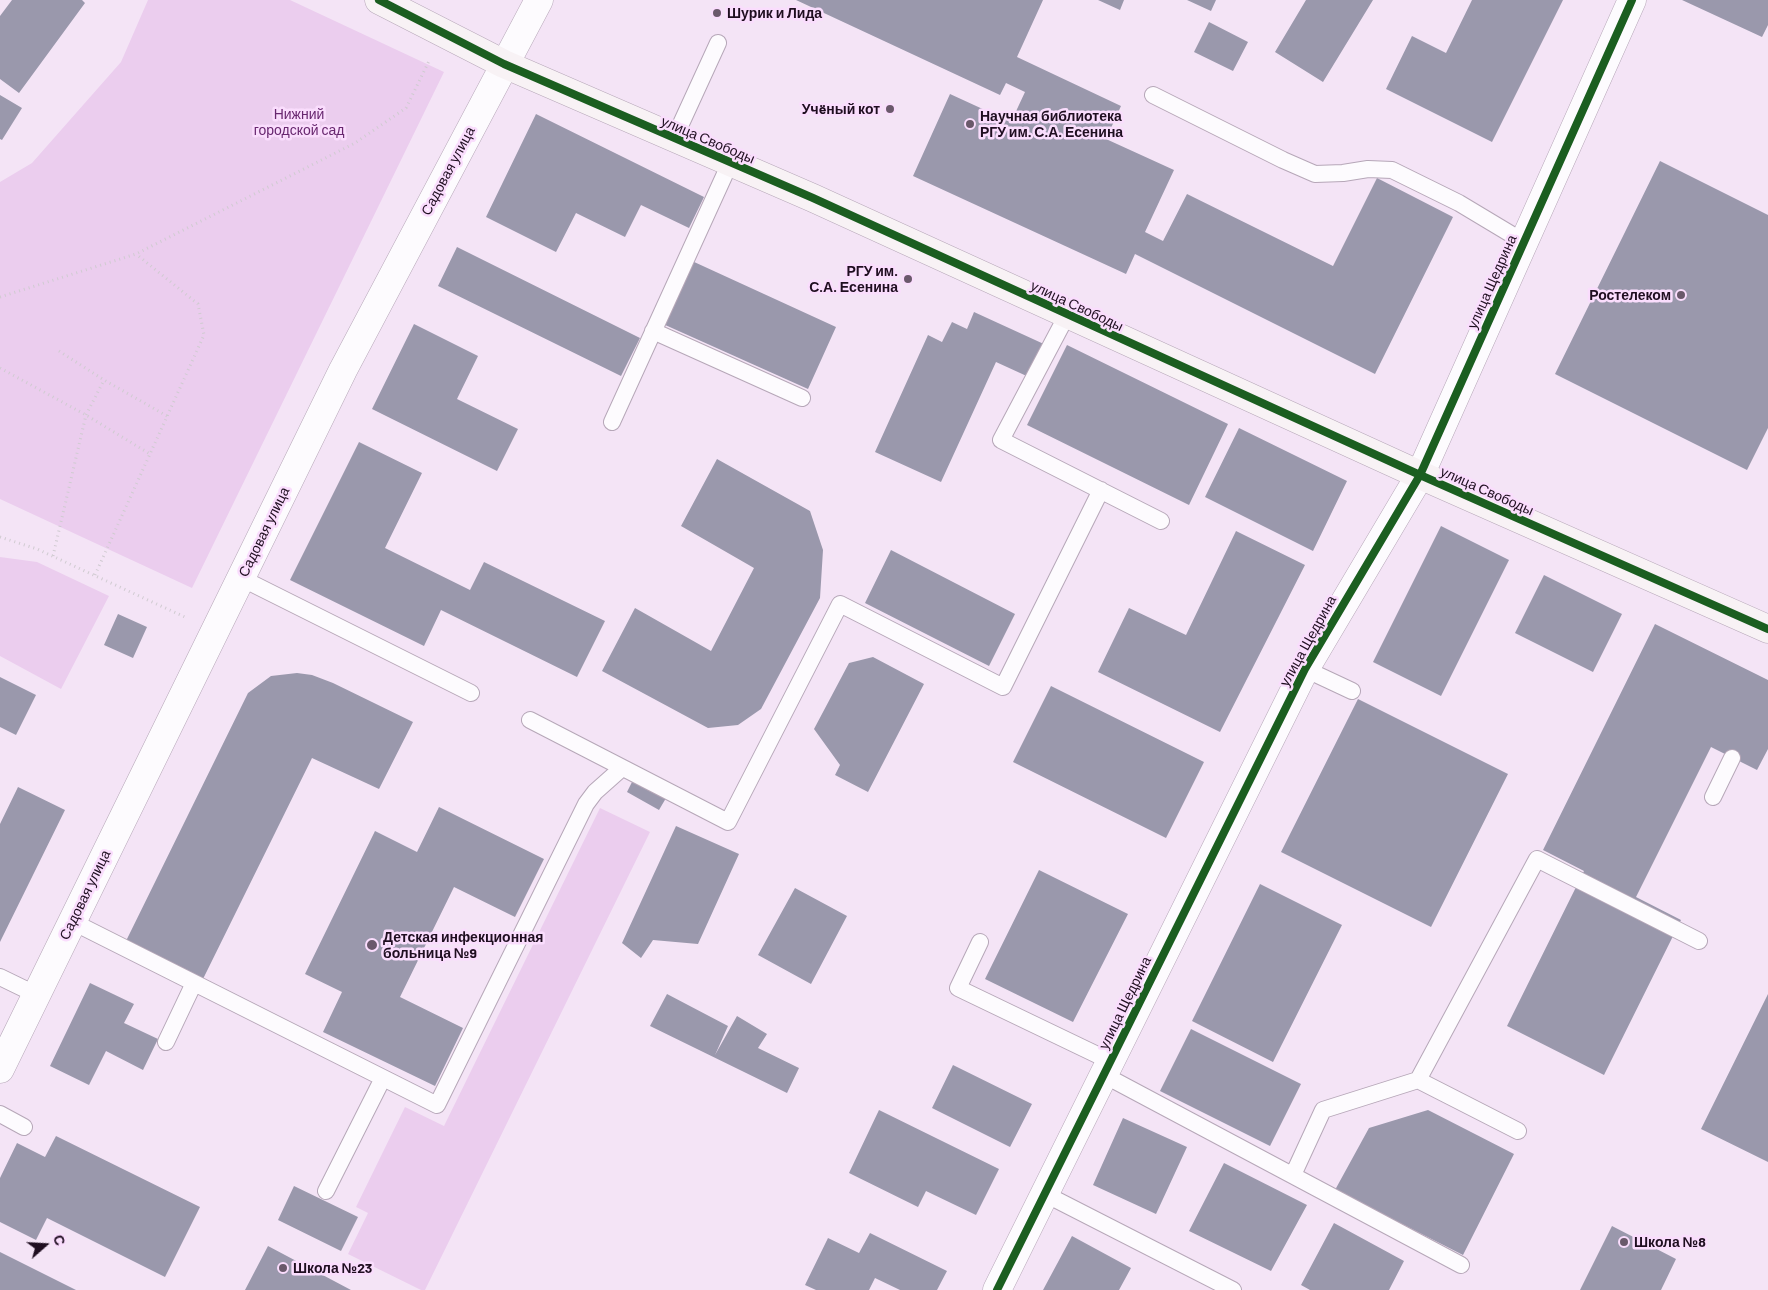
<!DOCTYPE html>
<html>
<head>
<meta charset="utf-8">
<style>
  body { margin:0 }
  #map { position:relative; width:1768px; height:1290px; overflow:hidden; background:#f4e4f6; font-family:Barlow,sans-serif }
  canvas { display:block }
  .north { position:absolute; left:20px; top:1220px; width:50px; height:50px; -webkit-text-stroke:4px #faddfd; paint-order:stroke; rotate:71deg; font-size:14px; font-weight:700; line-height:20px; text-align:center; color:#1f0e20 }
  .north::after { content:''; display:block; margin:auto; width:18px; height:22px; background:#1f0e20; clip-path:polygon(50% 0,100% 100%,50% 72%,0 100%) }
</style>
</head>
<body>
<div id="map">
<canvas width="1768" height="1290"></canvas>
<div class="north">С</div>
</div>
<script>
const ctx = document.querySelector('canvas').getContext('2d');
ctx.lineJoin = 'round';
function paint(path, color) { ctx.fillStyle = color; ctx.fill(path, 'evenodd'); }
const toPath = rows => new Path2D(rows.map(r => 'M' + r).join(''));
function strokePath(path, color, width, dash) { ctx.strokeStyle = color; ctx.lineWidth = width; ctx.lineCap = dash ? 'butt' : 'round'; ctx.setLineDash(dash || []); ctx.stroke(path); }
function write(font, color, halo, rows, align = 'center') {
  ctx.font = font + ' Barlow,sans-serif'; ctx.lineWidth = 5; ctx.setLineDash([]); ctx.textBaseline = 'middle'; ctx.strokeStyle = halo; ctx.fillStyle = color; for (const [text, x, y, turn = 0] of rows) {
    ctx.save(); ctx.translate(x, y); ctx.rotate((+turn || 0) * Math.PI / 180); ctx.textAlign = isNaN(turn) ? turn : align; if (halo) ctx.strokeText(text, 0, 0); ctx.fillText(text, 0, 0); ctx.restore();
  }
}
const green = toPath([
  [148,0,290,0,444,72,192,588,0,499,0,182,32,163,121,62],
  [0,557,37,562,109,596,61,689,0,656],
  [600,808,650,832,425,1290,421,1290,348,1254,368,1213,356,1207,405,1107,444,1126]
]);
const building = toPath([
  [12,0,82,0,85,3,19,93,0,79,0,16],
  [796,0,1043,0,1017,57,1121,106,1106,139,1174,170,1145,232,1163,241,1187,194,1333,266,1377,178,1453,217,1375,374,1135,254,1126,274,913,176,950,94,1011,122,1025,92,1006,83,1000,95],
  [1098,0,1124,0,1120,10],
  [1187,0,1216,0,1211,11],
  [1306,0,1373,0,1323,82,1275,52],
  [1472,0,1563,0,1492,142,1386,89,1412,36,1446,53],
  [1682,0,1768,0,1768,25,1762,37],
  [1209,22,1248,42,1233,71,1194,52],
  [0,95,22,108,2,140,0,139],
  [536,114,704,197,689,228,641,205,625,237,576,213,556,252,486,217],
  [1660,161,1768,215,1768,428,1747,470,1555,374],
  [457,247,640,338,621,376,438,286],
  [692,261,836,327,808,389,663,324],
  [974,312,1046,345,1031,378,996,362,941,482,875,452,928,335,942,342,952,322,967,329],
  [414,324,478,356,457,399,518,429,497,471,372,409],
  [1067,345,1228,424,1189,505,1027,425],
  [1239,428,1347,481,1313,551,1205,497],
  [359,442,422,473,385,548,470,590,484,562,605,621,577,677,441,610,424,646,290,580],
  [717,459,810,511,823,550,820,598,761,709,738,725,708,728,602,671,635,608,711,651,754,568,681,526],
  [1441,526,1509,560,1441,696,1373,662],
  [1236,531,1305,565,1220,732,1098,672,1129,608,1186,635],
  [891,550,1015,614,989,666,865,603],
  [1544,575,1622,614,1593,672,1515,633],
  [118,614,147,627,133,658,104,645],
  [1655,624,1768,680,1768,749,1757,770,1711,747,1636,897,1681,920,1604,1075,1507,1026,1584,871,1543,850],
  [873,657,924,684,868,792,835,775,840,765,814,729,849,663],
  [297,673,312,675,333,683,413,722,379,789,312,758,203,979,126,941,248,693,271,676],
  [0,677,36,695,16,735,0,727],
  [1051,686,1204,762,1166,838,1013,762],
  [1358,699,1508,774,1431,927,1281,852],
  [636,774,669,793,659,810,627,792],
  [18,787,65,810,0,942,0,824],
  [439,807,544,859,515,917,454,887,400,997,463,1028,435,1086,323,1032,342,992,305,974,375,831,417,852],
  [676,826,739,854,698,944,653,940,641,958,622,943],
  [1039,870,1128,914,1073,1022,985,979],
  [1260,884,1342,925,1273,1062,1192,1021],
  [795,888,847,916,811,984,758,955],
  [90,983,134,1004,124,1023,158,1039,143,1070,106,1051,89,1085,50,1066],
  [667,994,728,1026,715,1055,737,1016,767,1034,758,1048,799,1068,787,1093,650,1026],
  [1768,994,1768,1162,1701,1129],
  [1191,1029,1301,1084,1270,1146,1160,1091],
  [953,1065,1032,1104,1010,1147,932,1108],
  [879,1110,999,1169,976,1215,926,1191,918,1207,849,1173],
  [1428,1110,1514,1154,1463,1255,1335,1190,1369,1128],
  [1123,1118,1187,1147,1156,1214,1093,1185],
  [56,1136,200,1207,165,1277,47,1218,36,1240,0,1222,0,1178,17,1143,45,1157],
  [1224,1163,1307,1205,1271,1271,1189,1231],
  [294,1186,358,1217,341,1251,278,1220],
  [1334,1223,1404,1261,1389,1290,1310,1290,1301,1285],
  [1612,1226,1676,1259,1661,1290,1580,1290],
  [870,1233,947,1271,937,1290,900,1290,875,1278,869,1290,816,1290,805,1285,828,1238,859,1253],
  [1072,1236,1131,1268,1119,1290,1043,1290],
  [268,1246,351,1290,245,1290],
  [0,1252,76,1290,0,1290]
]);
const path = toPath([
  [0,297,136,254,355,143,406,108,430,59],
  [59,351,104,380,167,416],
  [0,368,86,415,150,454],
  [0,537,37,549,187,618],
  [53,556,86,415,104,380],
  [95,575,204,335,198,304,136,254]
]);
const lane = toPath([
  [1153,95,1283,160,1315,174,1343,173,1368,169,1392,170,1459,203,1524,242],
  [674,139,718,43],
  [1067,315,1001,440,1161,521],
  [653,331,802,398],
  [612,422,730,163],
  [241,578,471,693],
  [1305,669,1352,691],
  [530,720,728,822,840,604,1003,687,1101,490],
  [1713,797,1732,758],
  [73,922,437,1105,586,804,595,792,622,768],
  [980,942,958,988,1110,1061],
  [0,977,37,995],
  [166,1042,194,983],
  [1104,1075,1461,1265],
  [1418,1080,1537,859,1699,941],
  [0,1114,24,1127],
  [1293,1175,1323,1110,1418,1080,1518,1131],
  [326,1191,383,1078],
  [1045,1194,1233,1290]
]);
const street = toPath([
  [0,1069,343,370,539,0],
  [997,1290,1305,669,1420,475,1632,0]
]);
const secondary = toPath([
  [379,0,504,64,813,198,1420,475,1768,629]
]);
const cycleway = toPath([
  [379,0,504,64,813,198,1420,475,1768,629],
  [997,1290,1305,669,1420,475,1632,0]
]);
const markers = [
  [717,13,5,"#6a596b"],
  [890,109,5,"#6a596b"],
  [970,124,5,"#6a596b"],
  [908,279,5,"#6a596b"],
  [1681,295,5,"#6a596b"],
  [372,945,6,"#6a596b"],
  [1624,1242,5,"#6a596b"],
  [283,1268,5,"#6a596b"]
];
const poiNames = [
  ["Шурик и Лида",727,13],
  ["Учëный кот",880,109,"right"],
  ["Научная библиотека",980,116],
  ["РГУ им. С.А. Есенина",980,132],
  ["РГУ им.",898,271,"right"],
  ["С.А. Есенина",898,287,"right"],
  ["Ростелеком",1671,295,"right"],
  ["Детская инфекционная",383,937],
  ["больница №9",383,953],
  ["Школа №8",1634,1242],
  ["Школа №23",293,1268]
];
const parkNames = [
  ["Нижний",299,114],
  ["городской сад",299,130]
];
const streetNames = [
  ["улица Свободы",708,140,23],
  ["Садовая улица",448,171,-62],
  ["улица Щедрина",1492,282,-66],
  ["улица Свободы",1077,306,25],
  ["улица Свободы",1487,491,24],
  ["Садовая улица",264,532,-64],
  ["улица Щедрина",1308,641,-61],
  ["Садовая улица",85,895,-64],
  ["улица Щедрина",1125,1003,-64]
];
paint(green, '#ebcdee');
paint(building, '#9a98ac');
strokePath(lane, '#b6a7b8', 18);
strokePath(street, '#b6a7b8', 29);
strokePath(secondary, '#b6a7b8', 29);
strokePath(path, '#d0cbd1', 3, [1, 4]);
strokePath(lane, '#fdfbfe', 16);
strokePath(street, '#fdfbfe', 28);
strokePath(secondary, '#f8f2f5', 28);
strokePath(cycleway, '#1b5e20', 8);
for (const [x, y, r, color] of markers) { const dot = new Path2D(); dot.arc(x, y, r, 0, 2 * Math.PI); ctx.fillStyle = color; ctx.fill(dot); strokePath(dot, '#faddfd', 2); }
write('bold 14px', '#1f0e20', '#faddfd', poiNames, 'left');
write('14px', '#68276f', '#faddfd', parkNames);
write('14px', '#1f0e20', '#faddfd', streetNames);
</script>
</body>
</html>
